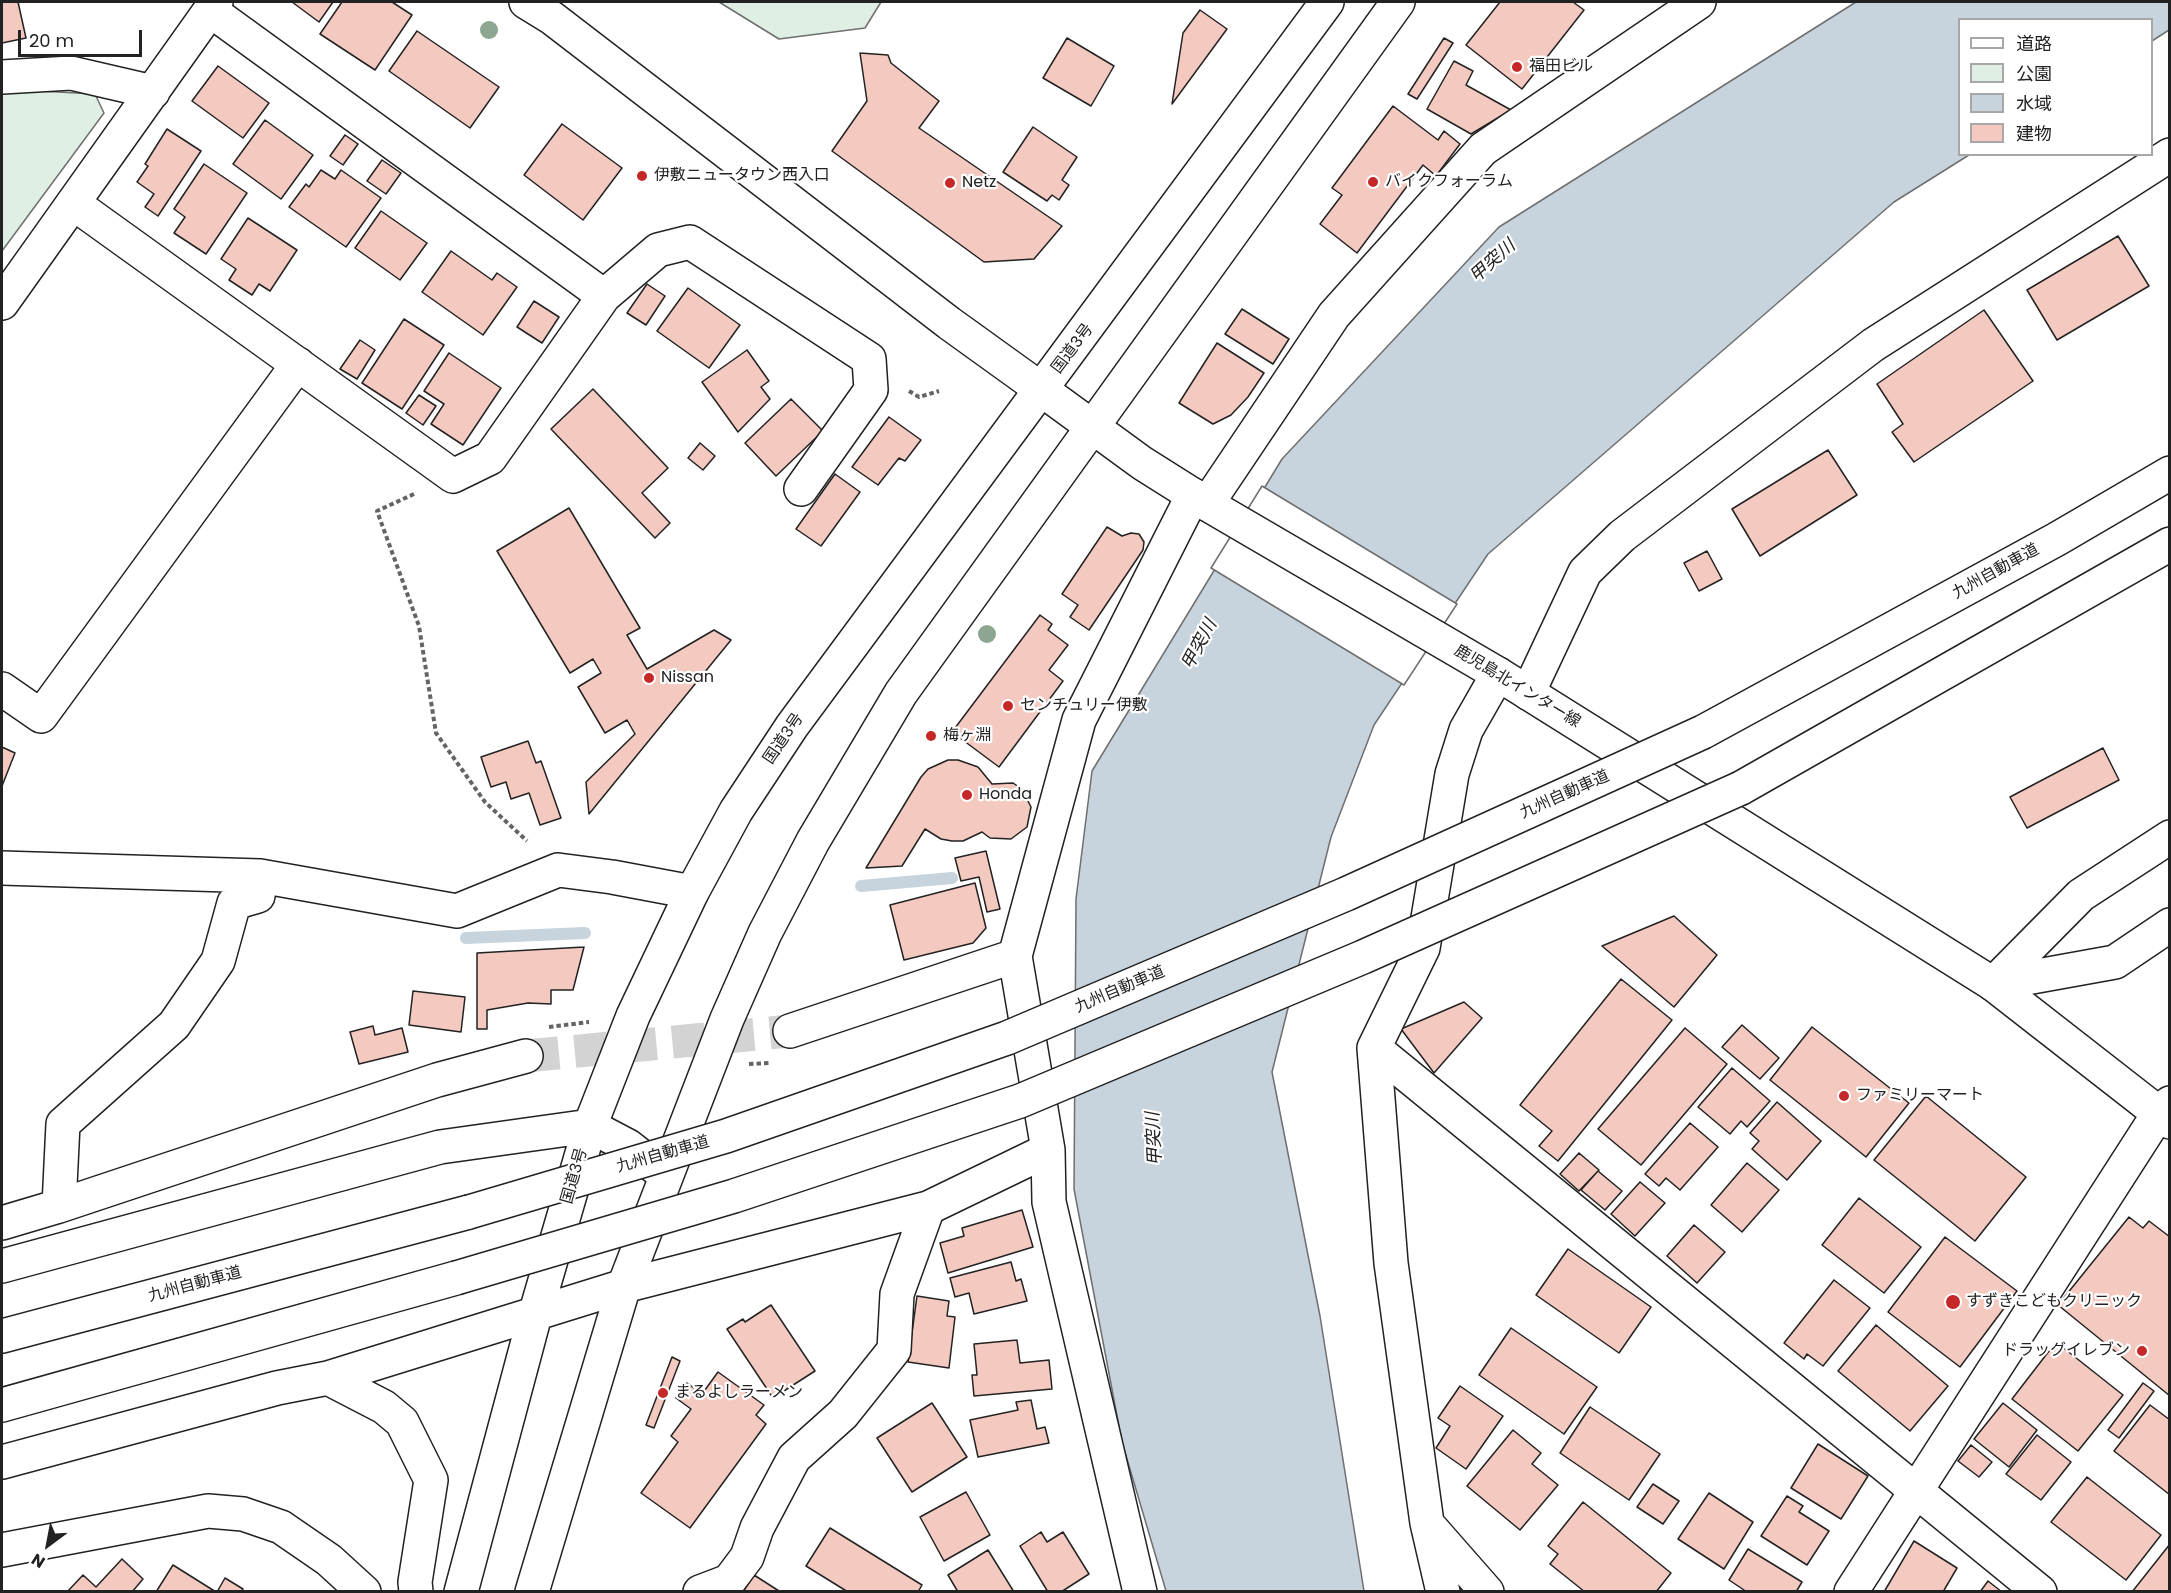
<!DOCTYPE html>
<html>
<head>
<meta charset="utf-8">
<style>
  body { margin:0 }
  #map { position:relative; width:2171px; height:1593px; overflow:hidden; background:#fff; font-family:Poppins,"Noto Sans JP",sans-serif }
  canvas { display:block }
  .frame { position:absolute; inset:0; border:3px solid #222; pointer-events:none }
  .legend { position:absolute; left:1958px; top:18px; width:195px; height:138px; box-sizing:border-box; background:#fff; border:2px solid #a7a7a7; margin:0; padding:8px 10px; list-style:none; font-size:18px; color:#222 }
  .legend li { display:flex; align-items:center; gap:12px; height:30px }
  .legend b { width:30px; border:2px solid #a7a7a7 }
  .north { position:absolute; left:18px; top:1515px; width:60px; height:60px; -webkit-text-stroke:4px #fff; paint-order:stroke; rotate:212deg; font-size:16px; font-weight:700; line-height:24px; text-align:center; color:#222 }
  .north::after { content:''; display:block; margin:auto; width:21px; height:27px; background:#222; clip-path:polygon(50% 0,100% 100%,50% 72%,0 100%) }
  .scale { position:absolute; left:18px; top:30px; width:124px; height:27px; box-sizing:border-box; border:3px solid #222; border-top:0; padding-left:8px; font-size:18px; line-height:21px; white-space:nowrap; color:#222; -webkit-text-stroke:4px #fff; paint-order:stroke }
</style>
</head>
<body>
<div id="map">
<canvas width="2171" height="1593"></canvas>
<div class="frame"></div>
<ul class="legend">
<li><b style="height:8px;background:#fff"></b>道路</li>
<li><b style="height:16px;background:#e0efe3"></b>公園</li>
<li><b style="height:16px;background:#c7d3dd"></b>水域</li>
<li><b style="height:16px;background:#f3c9c0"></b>建物</li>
</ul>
<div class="north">N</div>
<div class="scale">20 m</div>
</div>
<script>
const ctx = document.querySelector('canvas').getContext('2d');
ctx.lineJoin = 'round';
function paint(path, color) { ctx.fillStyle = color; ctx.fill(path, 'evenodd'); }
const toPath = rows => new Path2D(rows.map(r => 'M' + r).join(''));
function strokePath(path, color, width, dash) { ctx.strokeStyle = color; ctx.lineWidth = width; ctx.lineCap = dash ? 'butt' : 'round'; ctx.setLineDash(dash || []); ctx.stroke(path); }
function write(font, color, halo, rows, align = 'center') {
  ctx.font = font + ' Poppins,"Noto Sans JP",sans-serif'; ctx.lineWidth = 4.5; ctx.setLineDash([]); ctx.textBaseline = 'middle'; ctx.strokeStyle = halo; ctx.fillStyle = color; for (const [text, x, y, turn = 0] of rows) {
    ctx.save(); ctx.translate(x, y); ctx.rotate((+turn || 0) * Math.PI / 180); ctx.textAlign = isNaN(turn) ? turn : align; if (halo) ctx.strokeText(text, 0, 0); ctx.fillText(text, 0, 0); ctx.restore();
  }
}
const green = toPath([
  [719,2,881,2,865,28,779,39,719,2],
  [2,89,95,94,104,113,2,251,2,89]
]);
const water = toPath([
  [1856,2,2169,2,2169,30,2152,41,2152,20,1960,20,1960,154,1969,155,1894,202,1488,554,1374,725,1331,837,1272,1072,1320,1316,1364,1591,1166,1591,1122,1442,1074,1189,1076,899,1092,771,1282,459,1499,227,1856,2]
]);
const pier = toPath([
  [1262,486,1457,604,1404,685,1211,568,1262,486]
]);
const stream = toPath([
  [861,886,952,878],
  [466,938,585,933]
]);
const building = toPath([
  [2,2,18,2,26,38,2,43,2,2],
  [292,2,333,2,319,22,292,2],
  [342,2,392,2,412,15,375,70,320,34,342,2],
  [1500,2,1573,2,1584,10,1522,89,1466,45,1500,2],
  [1200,10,1227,29,1172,104,1183,33,1200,10],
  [417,31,499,87,470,128,389,71,417,31],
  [1067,38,1114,66,1091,106,1043,78,1067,38],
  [1444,38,1453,43,1417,99,1408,94,1444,38],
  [860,53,888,55,891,63,939,101,919,128,1062,226,1034,259,984,262,832,151,867,101,860,53],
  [1454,61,1473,71,1466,85,1511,110,1471,134,1427,109,1454,61],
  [218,66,269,103,243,138,192,101,218,66],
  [1393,106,1438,140,1444,131,1460,144,1436,176,1423,165,1357,253,1320,224,1342,195,1332,188,1393,106],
  [265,120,313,155,281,199,233,164,265,120],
  [562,124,622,168,583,220,524,175,562,124],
  [1033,127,1077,157,1062,180,1069,185,1059,200,1052,195,1047,201,1003,172,1033,127],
  [167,129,201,151,158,216,145,207,154,194,137,182,148,166,145,164,167,129],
  [345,135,358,144,343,165,330,156,345,135],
  [382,160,401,173,386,194,367,181,382,160],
  [204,164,247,193,206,254,174,233,185,217,174,209,204,164],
  [321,170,335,179,341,170,381,198,346,247,289,207,306,184,309,187,321,170],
  [381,211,427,243,400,280,355,248,381,211],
  [248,218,297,250,270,291,259,284,252,295,229,280,236,269,221,259,248,218],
  [2118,236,2149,286,2057,340,2027,290,2118,236],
  [451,251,492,280,497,273,517,287,483,335,422,292,451,251],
  [647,284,665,296,646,325,627,313,647,284],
  [688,288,740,325,709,368,657,331,688,288],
  [534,301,559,317,542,343,517,327,534,301],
  [1242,309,1289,339,1273,364,1225,334,1242,309],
  [1984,310,2033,381,1914,462,1892,432,1903,424,1877,384,1984,310],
  [404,319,444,345,402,409,362,383,404,319],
  [360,340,375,350,357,379,340,369,360,340],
  [1217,343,1264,373,1248,397,1231,415,1213,424,1179,403,1217,343],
  [747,350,769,381,761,387,770,399,738,432,702,382,747,350],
  [449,353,501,388,463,445,431,424,444,404,424,391,449,353],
  [593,389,668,468,642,493,670,523,655,538,551,429,593,389],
  [419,395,436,406,423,425,406,413,419,395],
  [791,399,823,431,776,476,745,443,791,399],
  [889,417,921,440,905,461,899,458,878,485,852,467,889,417],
  [700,443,715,456,703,470,688,458,700,443],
  [1828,450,1857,495,1760,556,1732,509,1828,450],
  [835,474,860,492,821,546,796,529,835,474],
  [569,508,640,628,627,635,647,669,714,630,731,640,589,814,586,782,635,734,627,720,605,733,578,687,601,673,593,659,570,673,497,551,569,508],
  [1107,527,1122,536,1131,533,1139,534,1144,542,1143,550,1089,630,1070,617,1078,605,1062,594,1107,527],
  [1707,551,1722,579,1699,591,1684,563,1707,551],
  [1040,615,1052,624,1048,630,1068,645,1049,670,1063,681,999,767,952,732,1040,615],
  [528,741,536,763,541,761,561,818,540,825,529,793,511,799,506,782,491,787,481,757,528,741],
  [2,747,15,753,2,786,2,747],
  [2103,748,2119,780,2027,828,2010,797,2103,748],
  [948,760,958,760,978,767,992,784,1013,783,1022,789,1031,807,1027,827,1011,839,990,838,982,832,963,841,952,841,941,839,925,829,902,866,866,868,921,777,928,769,948,760],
  [986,851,1000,909,987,912,979,877,961,881,955,858,986,851],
  [975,883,986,928,973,943,904,960,890,905,975,883],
  [1674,916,1717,955,1674,1007,1602,946,1674,916],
  [584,947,573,990,551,990,551,1004,528,1003,487,1010,487,1029,477,1029,477,953,584,947],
  [1621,979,1672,1020,1558,1161,1539,1146,1552,1131,1520,1105,1621,979],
  [413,991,465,997,461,1032,409,1025,413,991],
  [1464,1002,1482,1018,1434,1073,1401,1029,1464,1002],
  [1742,1025,1779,1058,1760,1079,1722,1047,1742,1025],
  [373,1026,375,1035,402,1028,408,1052,359,1064,350,1032,373,1026],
  [1812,1027,1909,1103,1866,1157,1770,1080,1812,1027],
  [1685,1028,1727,1064,1641,1165,1598,1129,1685,1028],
  [1732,1068,1770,1101,1747,1127,1741,1121,1730,1134,1698,1107,1732,1068],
  [1926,1096,2026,1177,1975,1241,1874,1160,1926,1096],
  [1777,1102,1821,1141,1787,1180,1752,1149,1759,1141,1750,1133,1777,1102],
  [1690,1123,1718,1147,1680,1190,1666,1178,1659,1186,1645,1174,1690,1123],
  [1579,1153,1599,1170,1579,1191,1560,1174,1579,1153],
  [1747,1163,1779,1190,1742,1232,1711,1205,1747,1163],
  [1598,1171,1622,1191,1605,1210,1581,1190,1598,1171],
  [1640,1182,1665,1203,1635,1236,1611,1214,1640,1182],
  [1859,1198,1921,1247,1884,1293,1822,1245,1859,1198],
  [1022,1210,1033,1247,948,1273,940,1243,964,1236,962,1228,1022,1210],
  [2129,1217,2143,1228,2149,1221,2170,1237,2170,1396,2058,1305,2129,1217],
  [1694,1225,1725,1252,1697,1283,1667,1256,1694,1225],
  [1945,1237,2017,1291,1960,1367,1888,1312,1945,1237],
  [1568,1249,1651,1307,1619,1353,1536,1295,1568,1249],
  [1011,1262,1016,1281,1021,1279,1027,1301,974,1314,969,1293,955,1297,950,1278,1011,1262],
  [1834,1280,1870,1308,1823,1366,1807,1354,1804,1359,1784,1343,1834,1280],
  [917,1296,949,1301,947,1316,955,1317,949,1368,908,1362,917,1296],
  [771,1305,815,1371,773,1398,727,1329,743,1319,745,1322,771,1305],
  [1876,1325,1948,1386,1910,1431,1838,1371,1876,1325],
  [1511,1328,1597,1387,1564,1434,1479,1375,1511,1328],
  [1017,1340,1020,1363,1049,1360,1052,1389,974,1396,972,1375,977,1375,974,1344,1017,1340],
  [2056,1342,2123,1395,2078,1451,2012,1399,2056,1342],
  [672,1357,680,1361,654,1428,646,1425,672,1357],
  [718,1372,764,1405,756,1415,766,1424,690,1528,641,1493,678,1442,671,1436,691,1409,676,1398,687,1383,702,1394,718,1372],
  [2143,1383,2154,1391,2119,1438,2108,1430,2143,1383],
  [1460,1386,1503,1416,1466,1469,1436,1448,1450,1426,1438,1418,1460,1386],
  [1031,1400,1037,1429,1045,1427,1049,1443,978,1457,970,1420,1018,1410,1016,1402,1031,1400],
  [932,1403,967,1457,912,1492,877,1438,932,1403],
  [2003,1403,2037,1430,2009,1467,1974,1439,2003,1403],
  [2150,1405,2170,1420,2170,1495,2114,1451,2150,1405],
  [1590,1407,1660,1454,1629,1500,1560,1453,1590,1407],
  [1513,1430,1541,1453,1532,1464,1558,1485,1520,1530,1467,1486,1513,1430],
  [2037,1435,2071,1462,2041,1500,2006,1474,2037,1435],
  [1818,1444,1868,1476,1841,1519,1791,1488,1818,1444],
  [1971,1445,1992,1462,1979,1477,1958,1461,1971,1445],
  [2087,1477,2161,1535,2126,1580,2051,1522,2087,1477],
  [1653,1484,1679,1501,1663,1524,1637,1507,1653,1484],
  [966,1492,990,1535,944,1561,920,1517,966,1492],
  [1709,1493,1753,1522,1724,1569,1678,1539,1709,1493],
  [1787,1496,1803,1506,1799,1512,1829,1531,1807,1565,1761,1536,1787,1496],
  [1583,1502,1671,1573,1656,1592,1585,1592,1550,1564,1558,1554,1548,1546,1583,1502],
  [830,1528,922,1585,918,1592,848,1592,806,1566,830,1528],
  [1041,1532,1047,1542,1063,1532,1089,1574,1061,1592,1048,1592,1020,1546,1041,1532],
  [1914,1541,1957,1568,1943,1592,1884,1592,1914,1541],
  [2170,1544,2170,1592,2132,1592,2170,1544],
  [1748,1549,1802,1582,1796,1592,1747,1592,1729,1580,1748,1549],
  [988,1550,1014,1592,958,1592,948,1575,988,1550],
  [122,1559,143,1579,132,1592,67,1592,83,1575,96,1587,122,1559],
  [173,1565,216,1592,156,1592,173,1565],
  [754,1575,779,1591,743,1592,754,1575],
  [225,1578,243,1589,241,1592,217,1592,225,1578],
  [1988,1581,2002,1592,1980,1592,1988,1581]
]);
const minorTunnel = toPath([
  [526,1056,790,1031]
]);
const path = toPath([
  [909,391,919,397,939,391],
  [414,494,377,511,419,626,436,733,485,802,527,841],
  [549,1027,589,1022],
  [749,1064,769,1063]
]);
const minor = toPath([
  [526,2,552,18,949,323,1042,390],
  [211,11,604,296],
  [2,77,71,73,153,92],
  [73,203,453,476,490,458,604,296,658,250,690,242,869,359,871,390,801,489],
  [2,303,216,2],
  [1207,504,1334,315,1483,149,1699,2],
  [2,689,41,716,298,364],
  [1528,693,1585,572,1622,536,1873,345,2170,155],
  [2,868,260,876,457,911,558,870,612,877,692,892],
  [1993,984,2170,1122],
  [790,1031,1015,956],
  [1374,1048,2040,1592],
  [59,1206,437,1080,526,1056],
  [2,1223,59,1206,63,1124,174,1025,218,961,234,903,258,896,260,876],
  [624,1286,928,1208],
  [1430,1527,1487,1592],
  [2,1550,208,1511,243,1514,281,1527,329,1560,364,1592],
  [700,1592,729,1581,747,1557,757,1528,794,1458,843,1414,894,1350,897,1294,928,1208,1048,1150],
  [1140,1592,1049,1202,1048,1150,1015,956,1079,720,1193,495],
  [1443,1592,1427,1523,1391,1263,1374,1048,1423,948,1452,774,1466,730,1498,674],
  [1851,1592,2159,1113,2170,1103]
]);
const major = toPath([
  [1042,390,1142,463,1207,504,1498,674,1993,984]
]);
const highway = toPath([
  [1703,732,2057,539,2170,473],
  [1741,788,2170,544],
  [1993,984,2081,895,2170,837],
  [1993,984,2115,962,2170,925],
  [2,1266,440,1147,590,1126,628,1146,664,1174],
  [2,1336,469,1212],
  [328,1378,384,1407,402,1422,431,1480,415,1582,416,1592],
  [2,1405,456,1278],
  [2,1462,277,1388,328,1378,624,1286],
  [461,1592,535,1315,590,1126,633,1016,692,892,736,811,792,726,1327,2],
  [532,1592,624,1286,727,1019,765,933,813,841,901,693,1398,2]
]);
const highwayBridge = toPath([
  [469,1212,726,1136,1007,1038,1346,894,1703,732],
  [456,1278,734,1196,1020,1101,1363,957,1741,788]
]);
const trees = [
  [489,30],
  [987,634]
];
const markers = [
  [1517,67,6,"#c62828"],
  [642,176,6,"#c62828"],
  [1373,182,6,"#c62828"],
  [950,183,6,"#c62828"],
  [649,678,6,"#c62828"],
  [1008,706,6,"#c62828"],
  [931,736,6,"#c62828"],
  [967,795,6,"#c62828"],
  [1844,1096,6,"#c62828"],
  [1953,1302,8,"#c62828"],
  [2142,1351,6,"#c62828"],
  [663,1393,6,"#c62828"]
];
const poiNames = [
  ["福田ビル",1529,67],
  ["伊敷ニュータウン西入口",654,176],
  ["バイクフォーラム",1385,182],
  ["Netz",962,183],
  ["Nissan",661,678],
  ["センチュリー伊敷",1020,706],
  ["梅ヶ淵",943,736],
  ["Honda",979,795],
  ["ファミリーマート",1856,1096],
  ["すずきこどもクリニック",1966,1302],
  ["ドラッグイレブン",2130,1351,"right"],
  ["まるよしラーメン",675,1393]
];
const streetNames = [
  ["国道3号",1073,349,-53],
  ["九州自動車道",1996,572,-29],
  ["鹿児島北インター線",1517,687,31],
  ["国道3号",784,739,-56],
  ["九州自動車道",1565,795,-24],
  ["九州自動車道",1120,990,-23],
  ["九州自動車道",663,1155,-16],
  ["国道3号",575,1176,-74],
  ["九州自動車道",195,1285,-15]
];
const waterNames = [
  ["甲突川",1493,262,-42],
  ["甲突川",1200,645,-62],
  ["甲突川",1155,1139,-93]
];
paint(green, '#e0efe3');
strokePath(green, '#6f6f6f', 1.5);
paint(water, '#c7d3dd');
strokePath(water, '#6f6f6f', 1.5);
paint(pier, '#fff');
strokePath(pier, '#6f6f6f', 1.5);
strokePath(stream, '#c7d3dd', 12);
paint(building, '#f3c9c0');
strokePath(building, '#222', 1.5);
strokePath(minorTunnel, '#d3d3d3', 33, [33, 16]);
strokePath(minor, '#222', 36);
strokePath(major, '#222', 36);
strokePath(highway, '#222', 36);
strokePath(path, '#646464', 4, [4.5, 3]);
strokePath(minor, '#fff', 33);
strokePath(major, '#fff', 33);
strokePath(highway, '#fff', 33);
strokePath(highwayBridge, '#222', 36, []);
strokePath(highwayBridge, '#fff', 33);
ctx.fillStyle = '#8da692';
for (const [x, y] of trees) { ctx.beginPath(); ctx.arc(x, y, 9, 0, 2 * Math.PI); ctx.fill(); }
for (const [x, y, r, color] of markers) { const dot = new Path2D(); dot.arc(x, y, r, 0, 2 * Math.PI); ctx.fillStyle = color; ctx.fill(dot); strokePath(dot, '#fff', 2); }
write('16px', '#222', '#fff', poiNames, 'left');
write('16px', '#222', '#fff', streetNames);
write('italic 18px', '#222', '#fff', waterNames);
</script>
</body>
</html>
